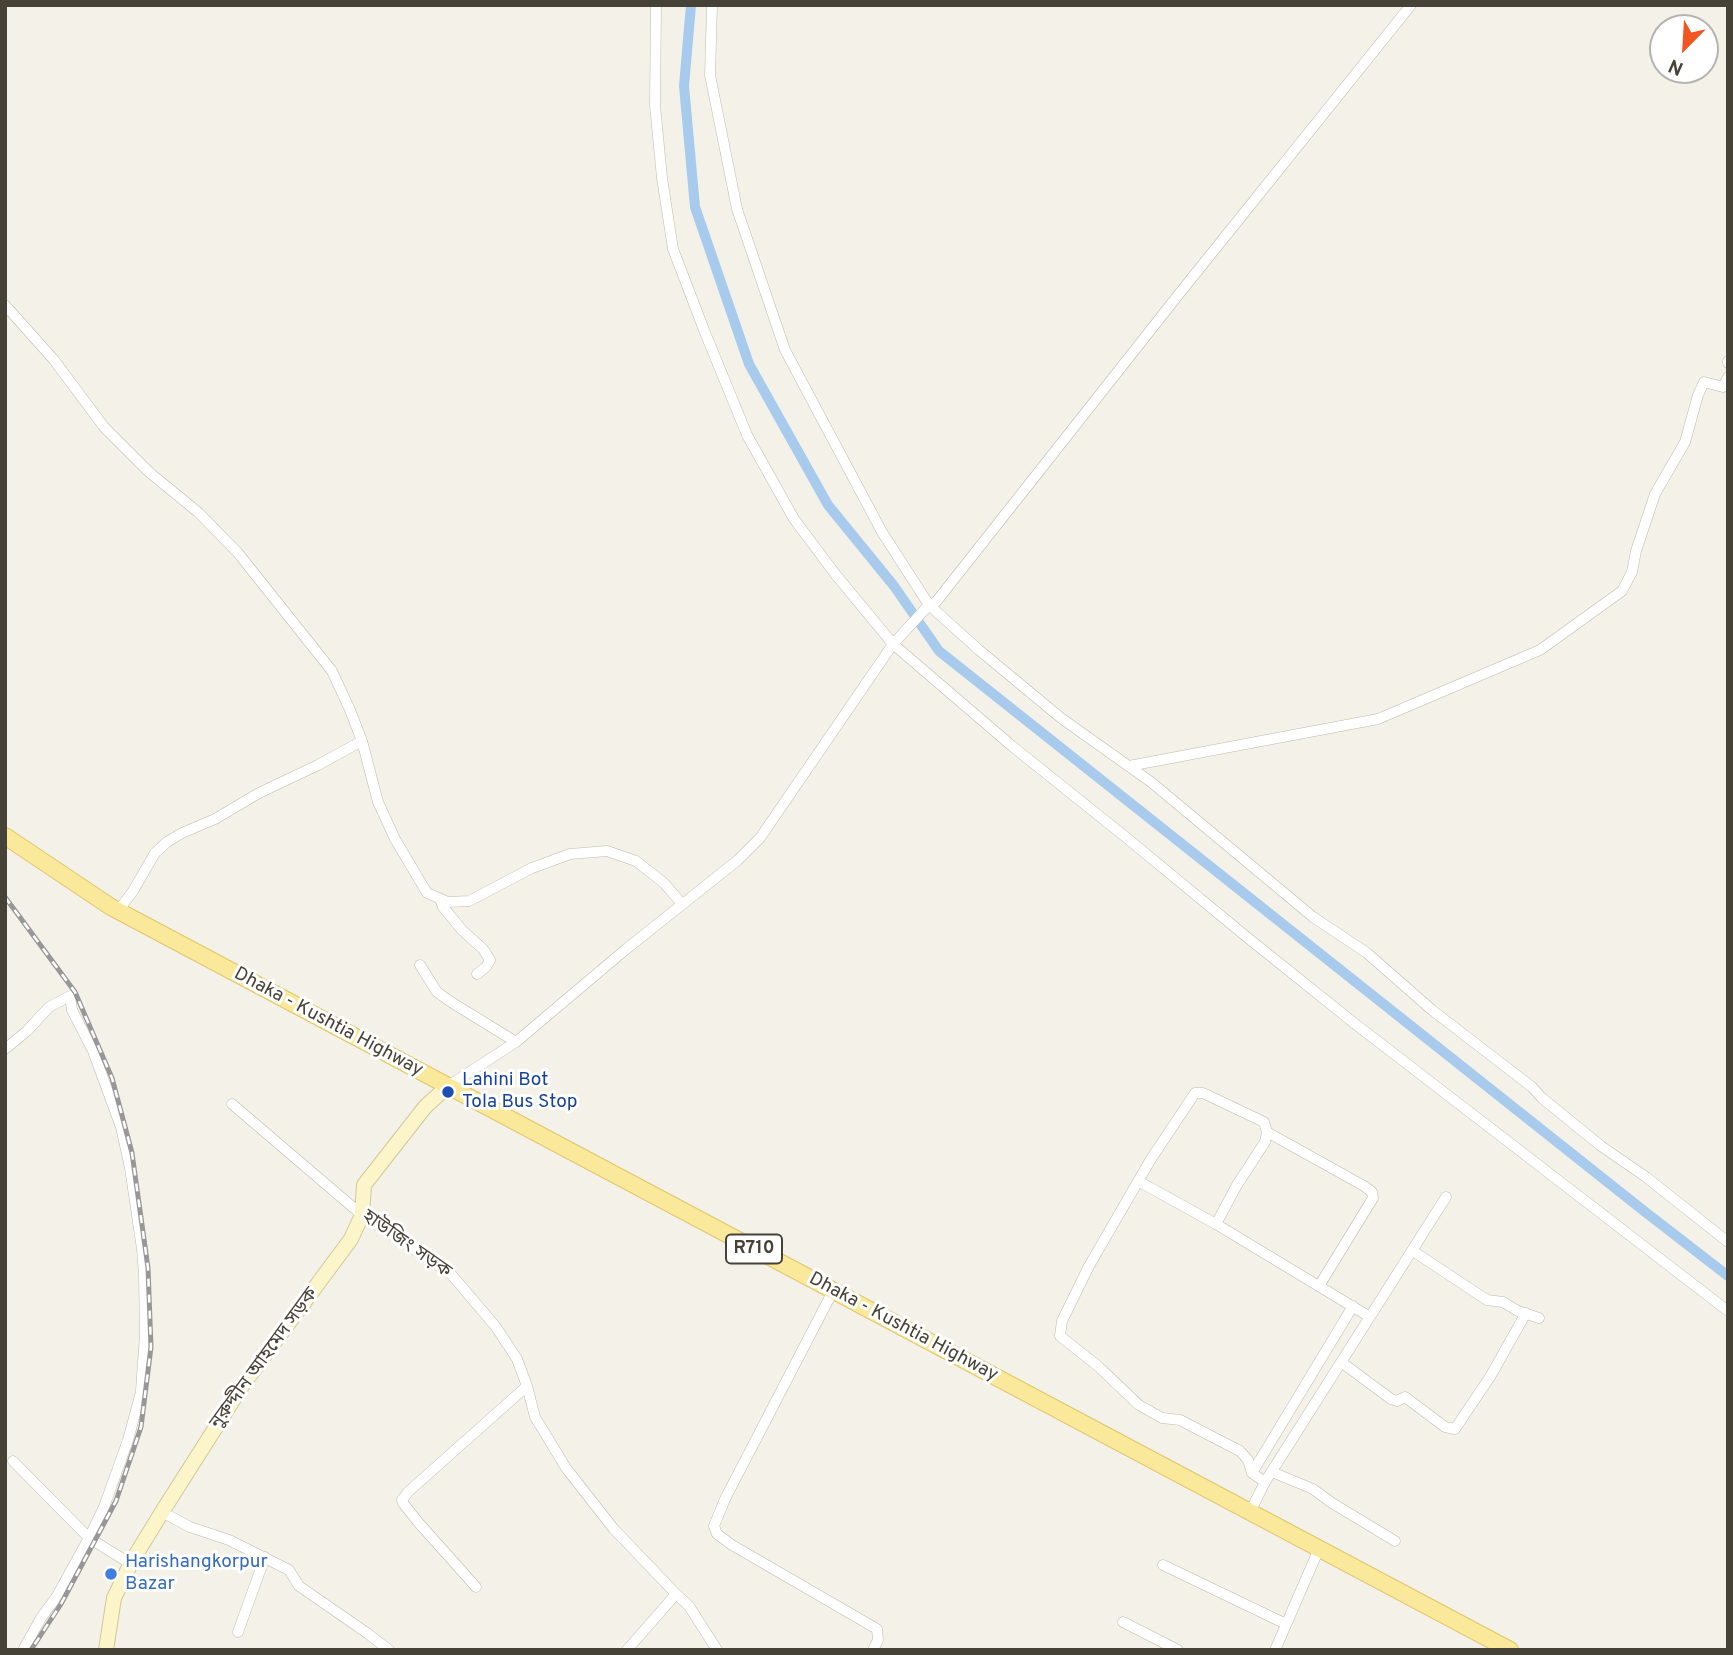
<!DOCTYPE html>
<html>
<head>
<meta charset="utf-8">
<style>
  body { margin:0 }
  #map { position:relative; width:1733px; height:1655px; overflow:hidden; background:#f3f1e8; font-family:Overpass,sans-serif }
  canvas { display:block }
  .frame { position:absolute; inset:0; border:7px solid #474237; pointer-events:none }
  .north { position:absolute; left:1649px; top:14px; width:70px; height:70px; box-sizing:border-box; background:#fff; border:2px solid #b5b3af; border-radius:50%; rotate:204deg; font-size:19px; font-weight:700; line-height:28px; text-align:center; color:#474237 }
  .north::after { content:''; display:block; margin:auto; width:24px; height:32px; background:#f15522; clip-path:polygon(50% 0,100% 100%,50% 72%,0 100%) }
</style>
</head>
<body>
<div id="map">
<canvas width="1733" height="1655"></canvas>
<div class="frame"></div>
<div class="north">N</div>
</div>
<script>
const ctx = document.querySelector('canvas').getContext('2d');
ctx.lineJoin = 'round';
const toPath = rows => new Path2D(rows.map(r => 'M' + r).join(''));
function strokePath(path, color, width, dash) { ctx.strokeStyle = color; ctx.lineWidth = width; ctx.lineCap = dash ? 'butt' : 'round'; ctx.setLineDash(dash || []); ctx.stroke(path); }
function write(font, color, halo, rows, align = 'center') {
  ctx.font = font + ' Overpass,"Noto Sans Bengali",sans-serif'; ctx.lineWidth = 6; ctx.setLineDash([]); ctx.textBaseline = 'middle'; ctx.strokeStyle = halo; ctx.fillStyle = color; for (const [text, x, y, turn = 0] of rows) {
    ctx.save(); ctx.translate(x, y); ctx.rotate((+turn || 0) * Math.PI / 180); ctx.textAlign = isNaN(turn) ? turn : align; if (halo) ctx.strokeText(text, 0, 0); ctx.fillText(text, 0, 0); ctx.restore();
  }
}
const canal = toPath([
  [691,5,684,86,695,207,749,364,828,505,894,586,939,651,1644,1211,1728,1276]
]);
const minor = toPath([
  [656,5,655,105,662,178,673,249,704,330,747,435,794,519,836,575,893,644,1012,746,1128,839,1248,938,1354,1023,1728,1311],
  [712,5,710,75,737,209,785,350,882,532,929,605,979,650,1061,718,1151,782,1313,917,1367,953,1432,1010,1532,1087,1542,1098,1601,1146,1646,1177,1728,1242],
  [5,305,54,360,104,427,149,472,199,513,238,553,332,671,350,710,362,741,378,802,395,839,427,893,448,902,469,901,532,868,570,854,607,851,636,861,664,883,682,904],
  [1728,361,1728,363],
  [1129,766,1378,719,1540,650,1622,591,1632,572,1636,551,1655,494,1685,442,1698,395,1704,382,1723,387,1728,377],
  [440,899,443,907,462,930,483,949,490,960,486,967,477,974],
  [118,911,133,891,155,853,167,842,182,833,215,819,259,793,318,765,362,741],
  [420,965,437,992,451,1002,516,1042],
  [5,1049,27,1031,49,1007,70,996,72,1010,93,1051,121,1127,130,1168,142,1249,144,1274,145,1335,142,1376,141,1392,128,1440,104,1507,89,1538,57,1596,41,1618,23,1650],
  [448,1086,516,1042,625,950,738,860,760,838,893,644,929,605,936,602,1179,294,1411,5],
  [232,1104,362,1215,451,1274,496,1327,517,1359,527,1386,535,1417,566,1468,613,1528,676,1594,689,1606,717,1650],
  [1267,1132,1364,1186,1372,1192,1373,1198,1319,1286],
  [1138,1181,1216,1224,1370,1317],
  [1216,1224,1237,1185,1265,1142,1267,1132,1264,1122,1203,1093,1195,1093,1151,1159,1089,1266,1062,1321,1060,1336,1099,1367,1139,1405,1162,1418,1180,1420,1240,1451,1248,1460,1252,1473,1265,1482],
  [1413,1251,1487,1300,1503,1302,1518,1311,1539,1318],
  [833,1291,725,1499,714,1526,717,1534,732,1545,877,1629,878,1640,873,1650],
  [1341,1362,1391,1399,1397,1401,1405,1397,1445,1427,1455,1429,1490,1377,1526,1313],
  [13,1461,89,1538,131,1564],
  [1272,1472,1313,1489,1332,1503,1395,1541],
  [1252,1473,1353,1306],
  [162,1512,190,1527,229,1540,289,1570,299,1586,367,1633,389,1650],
  [1250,1512,1265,1482,1446,1197],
  [1163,1565,1286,1624],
  [476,1587,418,1522,403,1503,402,1500,408,1492,527,1386],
  [1123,1622,1178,1650],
  [238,1632,265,1557],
  [627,1650,676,1594],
  [1275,1650,1319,1549]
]);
const secondary = toPath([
  [106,1650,114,1598,132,1561,162,1512,242,1386,351,1239,362,1215,364,1185,425,1107,448,1086]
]);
const primary = toPath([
  [5,836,111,907,1510,1650]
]);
const rail = toPath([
  [5,897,75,992,112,1078,132,1153,148,1268,151,1347,141,1427,116,1501,61,1604,31,1650]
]);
const markers = [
  [448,1092,7,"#1a4fb4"],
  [111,1574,7,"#3f7fe0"]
];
const shields = [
  [754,1249,56]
];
const shieldNames = [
  ["R710",754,1249]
];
const streetNames = [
  ["Dhaka - Kushtia Highway",328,1023,28],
  ["হাউজিং সড়ক",406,1245,35],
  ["Dhaka - Kushtia Highway",903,1328,28],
  ["নুরুদ্দীন আহমেদ সড়ক",265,1359,-54]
];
const transitNames = [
  ["Lahini Bot",462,1081],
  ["Tola Bus Stop",462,1103]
];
const shopNames = [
  ["Harishangkorpur",125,1563],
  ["Bazar",125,1585]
];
strokePath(canal, '#a7caed', 10);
strokePath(minor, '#bfbaab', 11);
strokePath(secondary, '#d1c899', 16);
strokePath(primary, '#dfc76b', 18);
strokePath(minor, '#fff', 10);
strokePath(secondary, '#fcf5c9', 14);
strokePath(primary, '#fae89b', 16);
strokePath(rail, '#979797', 5);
strokePath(rail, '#fff', 2.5, [8]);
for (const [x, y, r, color] of markers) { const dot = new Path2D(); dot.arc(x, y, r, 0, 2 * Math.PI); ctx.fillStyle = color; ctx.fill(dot); strokePath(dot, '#fff', 2.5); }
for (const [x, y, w] of shields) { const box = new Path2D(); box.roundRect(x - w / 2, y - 14.5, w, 29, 5); ctx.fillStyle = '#fff'; ctx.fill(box); strokePath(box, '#474237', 2); }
write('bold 18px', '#474237', null, shieldNames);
write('19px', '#474237', '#fff', streetNames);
write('19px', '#164399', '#fff', transitNames, 'left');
write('19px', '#366cbe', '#fff', shopNames, 'left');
</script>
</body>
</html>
